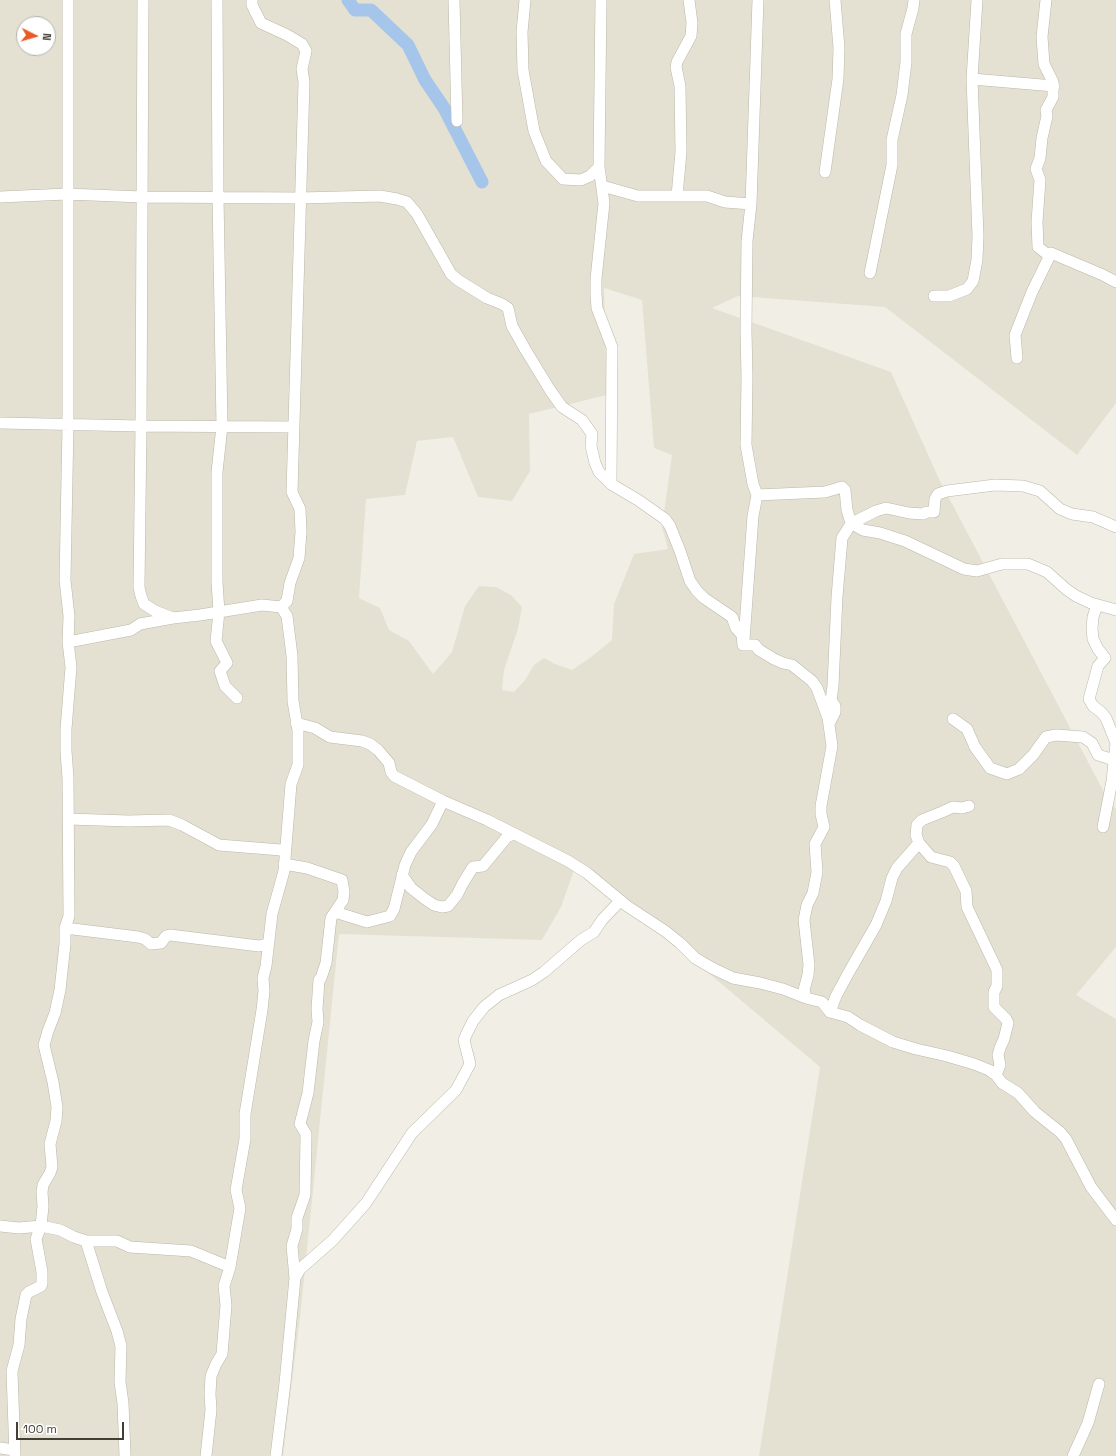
<!DOCTYPE html>
<html>
<head>
<meta charset="utf-8">
<style>
  body { margin:0 }
  #map { position:relative; width:1116px; height:1456px; overflow:hidden; background:#f1efe5; font-family:"Space Grotesk",sans-serif }
  canvas { display:block }
  .north { position:absolute; left:16px; top:16px; width:40px; height:40px; box-sizing:border-box; background:#fff; border:1px solid #b3b2ae; border-radius:50%; rotate:95deg; font-size:11px; font-weight:700; line-height:16px; text-align:center; color:#423f35 }
  .north::after { content:''; display:block; margin:auto; width:14px; height:18px; background:#e95a24; clip-path:polygon(50% 0,100% 100%,50% 72%,0 100%) }
  .scale { position:absolute; left:16px; top:1422px; width:108px; height:18px; box-sizing:border-box; border:2px solid #423f35; border-top:0; padding-left:5px; font-size:12px; line-height:14px; white-space:nowrap; color:#423f35; -webkit-text-stroke:3px #fff; paint-order:stroke }
</style>
</head>
<body>
<div id="map">
<canvas width="1116" height="1456"></canvas>
<div class="north">N</div>
<div class="scale">100 m</div>
</div>
<script>
const ctx = document.querySelector('canvas').getContext('2d');
ctx.lineJoin = 'round';
function paint(path, color) { ctx.fillStyle = color; ctx.fill(path, 'evenodd'); }
const toPath = rows => new Path2D(rows.map(r => 'M' + r).join(''));
function strokePath(path, color, width, dash) { ctx.strokeStyle = color; ctx.lineWidth = width; ctx.lineCap = dash ? 'butt' : 'round'; ctx.setLineDash(dash || []); ctx.stroke(path); }
const residential = toPath([
  [0,0,1116,0,1116,403,1077,455,885,307,738,296,712,308,891,372,939,479,1106,796,1116,809,1116,947,1076,995,1116,1019,1116,1456,759,1456,820,1067,577,862,561,907,542,940,339,934,301,1308,283,1456,0,1456],
  [24,24,48,24,48,48,24,48],
  [604,288,642,300,654,448,672,455,662,527,668,549,634,554,614,604,612,640,591,657,572,670,555,664,544,658,534,665,525,680,514,692,502,690,504,670,518,629,522,607,511,595,496,587,479,586,465,606,452,652,433,674,409,641,389,630,380,608,359,598,366,499,405,495,417,441,453,437,478,497,512,501,530,471,529,414,607,395]
]);
const river = toPath([
  [348,0,355,10,371,10,408,45,425,80,444,108,482,182]
]);
const minor = toPath([
  [143,0,141,426,139,587,141,596,144,604,155,611,173,618],
  [217,0,218,196,222,426,217,472,217,582,219,612,216,641,227,663,220,671,225,686,237,698],
  [454,0,457,121],
  [525,0,522,32,523,70,534,131,546,161,563,179,581,180,590,176,599,167],
  [601,0,599,167,604,203,596,279,596,294,597,308,612,347,611,484],
  [1046,0,1042,37,1044,64,1053,82,1053,97,1046,110,1047,116,1042,138,1040,158,1036,169,1040,180,1037,222,1038,247,1047,254,1050,254],
  [972,79,1054,86],
  [825,172,838,79,839,48,835,0],
  [602,186,638,196,707,196,725,202,751,204],
  [677,196,681,152,680,86,676,67,677,62,691,36,692,23,689,0],
  [0,197,67,194,142,197,300,198,380,196,397,199,407,202,417,214,451,274,458,280,487,298,502,304,508,308,512,326,525,349,550,390,562,407,582,420,592,434,591,446,595,463,599,472,611,484,638,500,665,519,670,526,680,551,690,581,697,591,704,598,732,617,736,628,742,635,743,645],
  [870,273,892,165,892,140,902,95,906,62,906,34,913,8,914,0],
  [934,296,949,296,967,289,973,281,977,260,978,236,972,79,977,0],
  [1017,358,1015,335,1032,292,1051,253,1103,275,1116,282],
  [0,423,141,426,293,427],
  [757,495,825,492,842,487,845,490,847,510,850,520,856,526,863,530,880,533,905,541,964,569,977,571,1002,564,1028,564,1047,572,1066,589,1076,596,1091,603,1116,610],
  [1097,605,1093,617,1092,629,1093,639,1098,649,1105,658,1098,666,1089,699,1093,706,1101,712,1106,718,1116,743,1112,781,1103,827],
  [744,640,753,516,757,495,753,484,746,445,747,377,746,331,747,241,751,204,758,0],
  [68,642,131,630,140,624,173,618,200,615,262,605,281,607,287,601,290,583,299,558,301,532,300,509,292,492,304,82,302,69,306,51,302,44,287,35,261,23,252,5,252,0],
  [743,645,755,645,759,650,774,659,783,663,792,665,812,681,817,688,828,718,832,746,821,806,821,814,824,827,815,844,817,872,813,893,807,905,804,920,809,965,808,975,804,990,806,998],
  [953,719,967,729,975,747,990,768,1007,774,1019,769,1033,755,1046,737,1056,735,1083,737,1092,743,1098,755,1114,760],
  [296,723,315,728,330,737,362,741,370,744,378,750,389,763,391,772,394,776,443,801,487,820,568,861,587,873,627,906,665,931,680,943,695,958,712,968,733,978,760,983,783,989,806,998,822,1002,830,1012,848,1017,860,1025,893,1042,916,1049,947,1056,974,1064,989,1070,996,1075,1002,1083,1018,1093,1035,1112,1060,1132,1066,1139,1091,1187,1116,1220],
  [829,724,835,712,835,706,831,700,833,686,837,597,842,538,849,527,856,521,876,511,886,508,909,513,923,514,927,512,934,512,935,499,938,494,947,491,995,485,1023,486,1040,491,1060,509,1072,514,1093,517,1116,527],
  [969,806,962,808,953,807,942,812,922,820,917,825,916,835,919,843,931,857,950,862,954,866,966,891,967,907,997,970,997,986,994,992,994,1007,1006,1019,1008,1023,1004,1039,1000,1048,998,1055,1000,1065,996,1075],
  [69,819,128,821,169,820,182,825,219,845,281,850,285,853],
  [284,864,307,868,342,880,344,892,343,900,331,918,326,963,321,978,319,980,317,1009,318,1022,314,1041,308,1093,300,1124,306,1134,305,1195,297,1218,297,1229,292,1246,295,1278],
  [402,875,411,888,425,899,434,905,442,907,448,906,457,895,463,883,473,867,483,866,507,837,513,834],
  [335,912,367,922,390,916,394,909,405,865,411,852,432,824,443,801],
  [65,928,138,937,145,939,151,944,161,943,166,936,170,935,259,946,267,944],
  [830,1012,836,996,849,972,876,925,886,901,892,878,897,868,919,843],
  [0,1226,19,1228,41,1226,60,1230,74,1237,86,1241,117,1241,130,1247,191,1251,230,1267],
  [86,1241,102,1292,117,1331,121,1346,120,1382,123,1403,125,1456],
  [0,1448,14,1450],
  [15,1456,12,1371,19,1345,21,1319,26,1295,29,1292,41,1286,42,1284,42,1272,36,1239,41,1226,43,1206,42,1192,43,1185,50,1173,52,1167,50,1144,56,1121,57,1107,53,1082,44,1045,48,1031,55,1013,60,990,65,944,65,928,69,916,68,778,66,751,66,729,71,667,68,642,69,616,65,580,68,425,68,0],
  [206,1456,211,1410,210,1394,211,1376,216,1364,222,1354,226,1305,224,1286,230,1267,240,1208,236,1190,245,1139,245,1114,262,1010,264,991,263,978,266,966,272,914,284,871,291,784,298,765,298,730,293,701,292,656,287,616,281,607],
  [276,1456,285,1383,295,1278,300,1269,333,1240,366,1203,412,1133,456,1090,470,1064,464,1040,466,1035,473,1021,484,1007,499,995,532,980,544,972,581,940,594,932,602,920,620,901],
  [1073,1456,1088,1423,1099,1384]
]);
paint(residential, '#e4e1d3');
strokePath(river, '#a5c5ea', 13);
strokePath(minor, '#bbb7a8', 12);
strokePath(minor, '#fff', 11);
</script>
</body>
</html>
